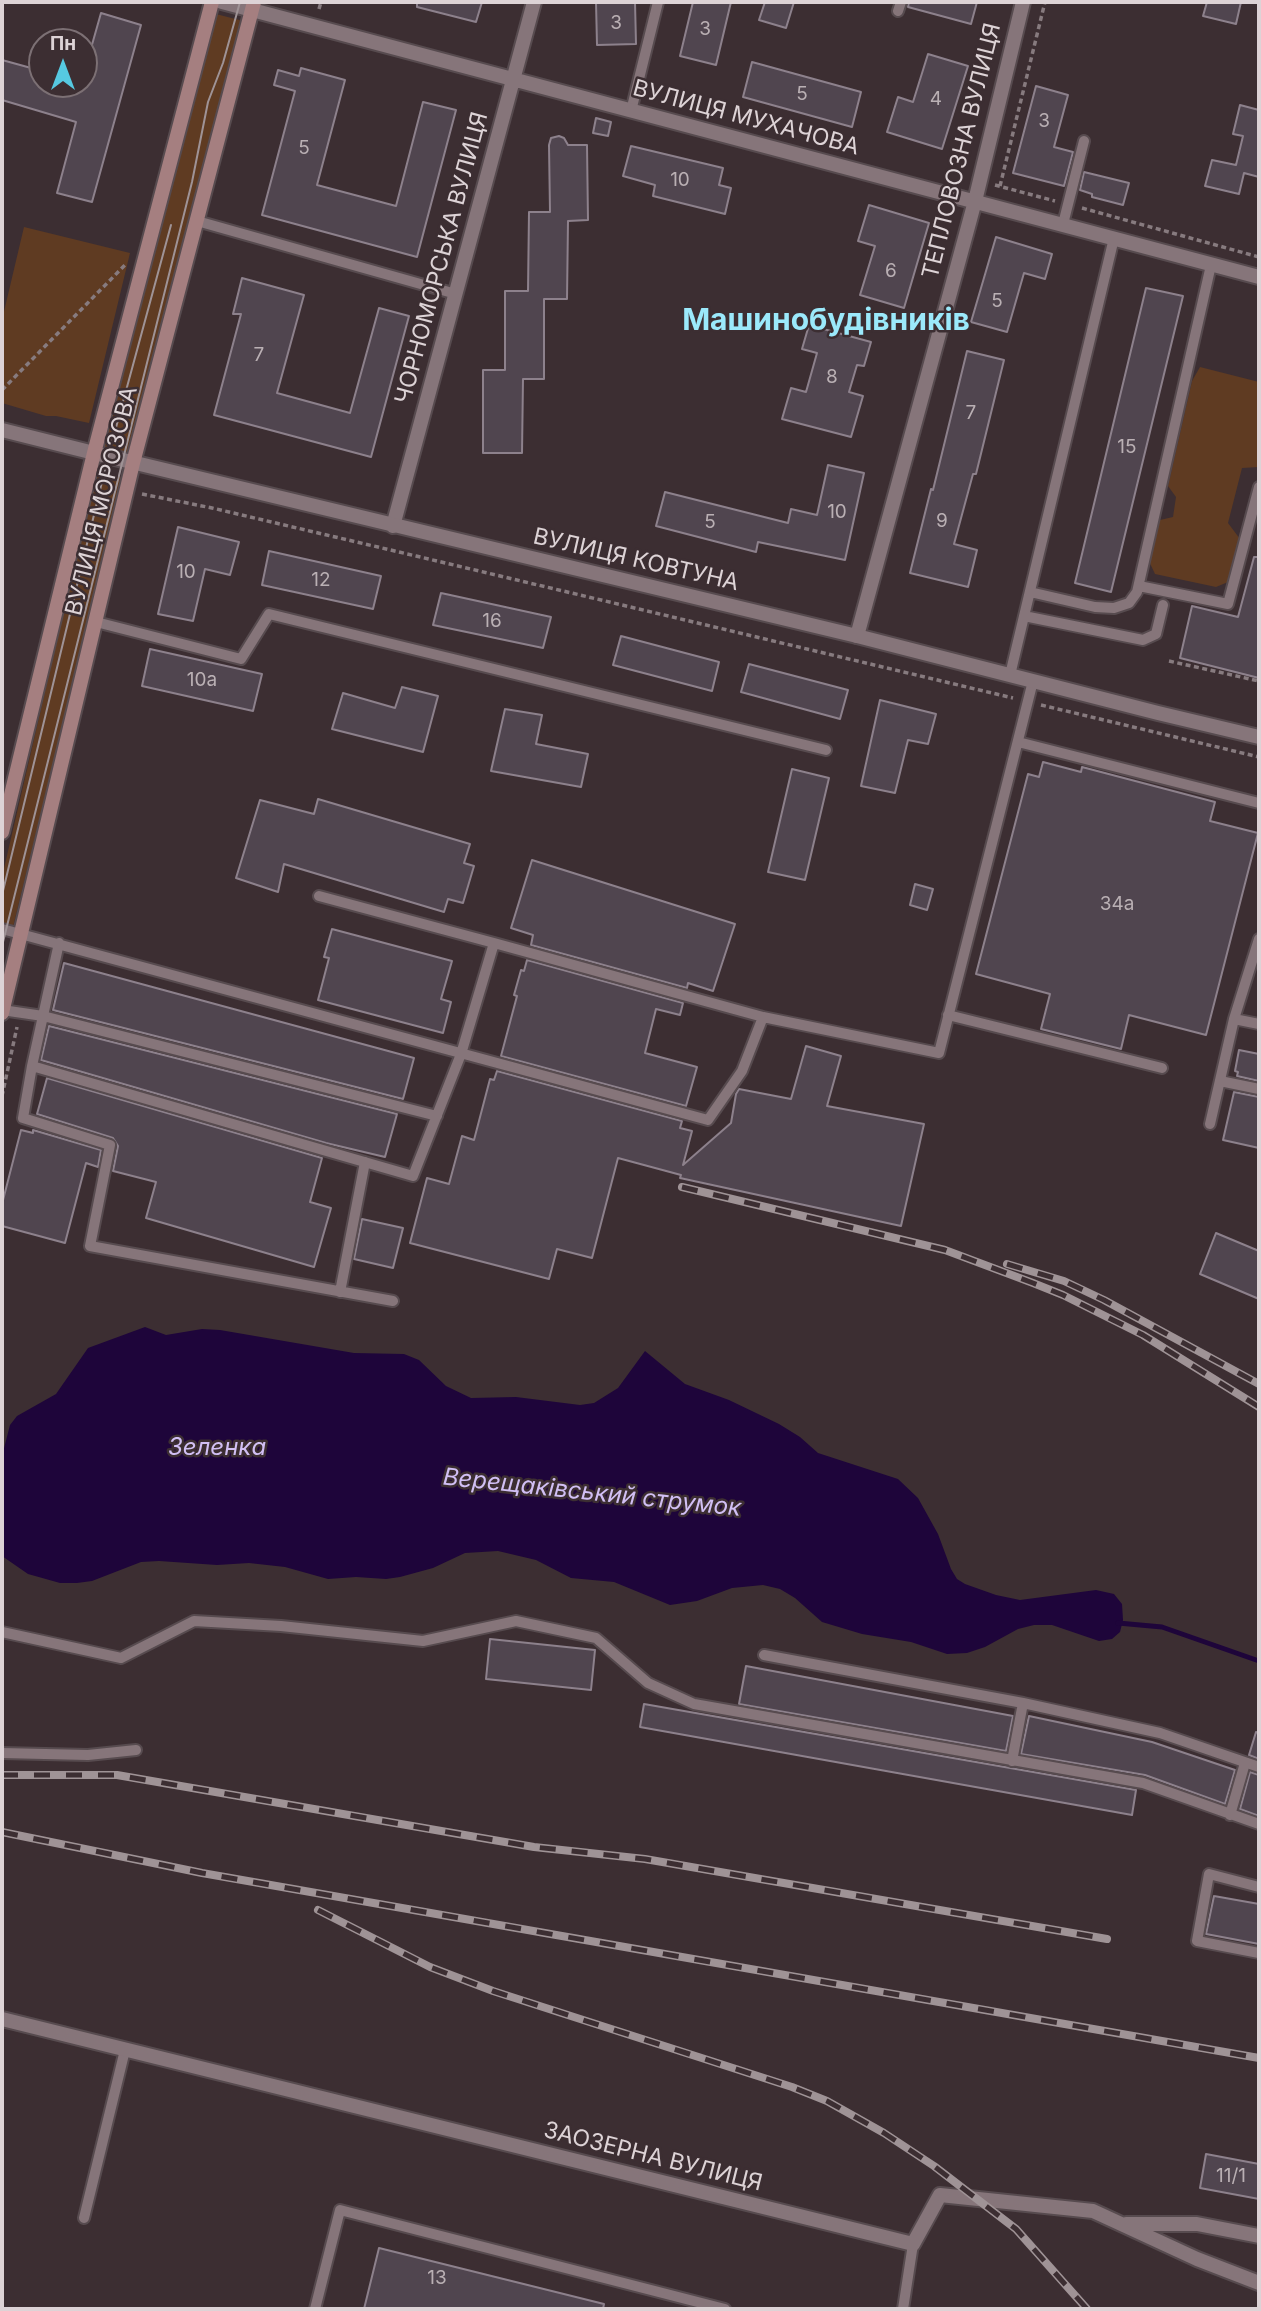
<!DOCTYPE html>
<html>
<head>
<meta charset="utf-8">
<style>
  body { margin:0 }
  #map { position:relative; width:1261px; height:2311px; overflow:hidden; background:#3c2e32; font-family:Inter,sans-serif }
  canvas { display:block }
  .frame { position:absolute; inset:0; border:4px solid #ddd3d6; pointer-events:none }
  .north { position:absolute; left:28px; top:28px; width:70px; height:70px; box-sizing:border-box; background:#3c2e32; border:2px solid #7c7074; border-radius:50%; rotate:0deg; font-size:19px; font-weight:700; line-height:28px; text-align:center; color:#ddd3d6 }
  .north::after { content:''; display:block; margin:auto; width:24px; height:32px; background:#56c9e1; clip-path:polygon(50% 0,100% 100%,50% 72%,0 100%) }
</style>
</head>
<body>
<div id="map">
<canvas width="1261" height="2311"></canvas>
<div class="frame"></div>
<div class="north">Пн</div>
</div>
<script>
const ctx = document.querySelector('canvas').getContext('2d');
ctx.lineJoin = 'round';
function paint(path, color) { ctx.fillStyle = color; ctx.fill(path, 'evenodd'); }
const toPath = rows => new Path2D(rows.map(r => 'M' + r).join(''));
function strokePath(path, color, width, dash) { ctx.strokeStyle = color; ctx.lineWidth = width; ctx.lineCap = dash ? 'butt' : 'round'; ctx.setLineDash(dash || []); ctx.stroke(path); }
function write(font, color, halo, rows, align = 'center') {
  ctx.font = font + ' Inter,sans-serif'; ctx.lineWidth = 5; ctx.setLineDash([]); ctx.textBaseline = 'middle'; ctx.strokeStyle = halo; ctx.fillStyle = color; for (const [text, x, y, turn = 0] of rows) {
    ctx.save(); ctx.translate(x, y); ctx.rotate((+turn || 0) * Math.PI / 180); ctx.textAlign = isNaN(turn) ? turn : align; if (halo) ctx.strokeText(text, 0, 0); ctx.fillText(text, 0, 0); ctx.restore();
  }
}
const green = toPath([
  [216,14,243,21,129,457,100,451],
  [24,227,130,253,89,423,56,416,46,416,2,403,2,320],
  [1200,367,1259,382,1259,467,1242,468,1228,523,1240,539,1228,582,1216,587,1155,574,1148,559,1155,524,1160,520,1173,517,1176,497,1168,486,1192,381],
  [96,472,123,478,13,927,2,925,2,877]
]);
const water = toPath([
  [145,1327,166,1335,202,1329,220,1330,354,1353,404,1354,419,1360,446,1386,471,1398,516,1397,580,1405,594,1403,618,1388,645,1351,685,1384,729,1400,779,1424,800,1437,818,1453,898,1479,918,1498,938,1534,951,1569,957,1579,965,1584,996,1595,1020,1600,1096,1590,1114,1594,1122,1604,1123,1620,1120,1632,1112,1639,1099,1641,1052,1625,1034,1625,1018,1629,985,1647,967,1653,947,1654,911,1642,862,1634,822,1622,795,1598,780,1589,763,1585,732,1588,697,1601,670,1605,614,1582,571,1578,536,1560,498,1551,465,1553,433,1568,400,1577,386,1579,356,1577,328,1579,285,1567,249,1563,217,1565,159,1561,141,1562,92,1581,77,1583,60,1583,28,1574,2,1556,2,1456,10,1425,17,1416,56,1394,88,1348]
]);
const stream = toPath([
  [1118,1623,1162,1627,1259,1661]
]);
const building = toPath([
  [417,2,482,2,476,22,417,7,417,2],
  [596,2,635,2,636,44,597,45,596,2],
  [693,2,731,2,716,65,680,56,693,2],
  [765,2,794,2,786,28,759,20,765,2],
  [909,2,977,2,971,24,908,7,909,2],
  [1207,2,1241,2,1236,24,1203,16,1207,2],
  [101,13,141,25,92,202,57,193,76,122,2,100,2,60,42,71,42,84,84,84,84,73,101,13],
  [928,54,968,66,942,149,887,132,898,97,913,102,928,54],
  [752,62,861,92,852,127,743,97,752,62],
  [301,68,345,80,317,185,396,206,423,102,456,110,417,257,262,215,295,91,274,85,278,70,299,76,301,68],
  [1036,86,1068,95,1054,147,1073,152,1064,186,1013,173,1036,86],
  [1240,105,1259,110,1259,177,1244,173,1239,194,1205,186,1212,160,1236,165,1243,136,1233,134,1240,105],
  [596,118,611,122,608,136,593,133,596,118],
  [559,136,564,138,568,145,587,145,588,220,568,221,567,299,544,299,544,379,523,379,522,453,483,453,483,370,505,370,505,291,528,291,529,212,550,212,549,145,551,138,559,136],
  [631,146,723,168,719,185,731,188,725,214,653,196,655,185,623,176,631,146],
  [1084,172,1129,183,1123,205,1092,197,1092,194,1080,190,1084,172],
  [869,205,929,223,904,308,860,295,875,246,858,241,869,205],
  [996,237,1052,254,1045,279,1024,273,1007,332,971,322,996,237],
  [242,278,304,295,277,393,350,413,379,308,409,316,371,457,214,415,241,314,233,314,242,278],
  [1146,288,1183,296,1111,592,1075,583,1146,288],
  [809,325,871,342,864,366,857,365,849,392,863,396,851,437,782,419,791,388,806,392,817,353,802,349,809,325],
  [967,351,1004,360,976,474,973,474,954,544,977,550,968,587,910,573,931,489,933,490,967,351],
  [828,465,864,473,845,560,758,542,756,552,656,526,665,492,788,523,791,509,817,515,828,465],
  [178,527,239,542,230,575,205,569,193,621,158,614,178,527],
  [269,551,381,576,373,609,262,585,269,551],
  [1254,557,1259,557,1259,678,1180,658,1192,606,1238,617,1254,557],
  [441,593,551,617,543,648,433,625,441,593],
  [621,636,719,662,712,691,613,665,621,636],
  [150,649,262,674,253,711,142,686,150,649],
  [749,664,848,690,840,719,741,692,749,664],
  [402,687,438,696,423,752,332,729,343,693,395,708,402,687],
  [880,700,936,714,928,744,908,740,895,793,861,786,880,700],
  [505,709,542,715,536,744,588,754,581,787,491,771,505,709],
  [1043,762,1081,772,1082,767,1215,802,1210,821,1258,833,1206,1035,1129,1015,1121,1049,1041,1029,1050,994,976,974,1028,774,1039,777,1043,762],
  [792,769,829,778,805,880,768,872,792,769],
  [318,799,470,844,464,863,474,866,463,903,448,899,444,912,284,864,278,892,236,878,260,800,314,814,318,799],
  [532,860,735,924,713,991,688,983,687,988,531,945,533,935,511,928,532,860],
  [915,884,933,889,927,910,910,905,915,884],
  [332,929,452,961,441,999,451,1002,443,1033,318,1000,329,958,324,957,332,929],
  [527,960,683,1003,680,1015,656,1009,645,1053,697,1067,686,1106,501,1056,517,996,514,995,521,970,524,971,527,960],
  [64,963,414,1058,403,1099,53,1010,64,963],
  [49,1026,397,1114,385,1157,326,1143,41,1060,49,1026],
  [806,1046,841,1056,827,1106,924,1124,901,1226,680,1178,681,1175,618,1158,592,1258,557,1249,549,1279,410,1243,427,1178,449,1184,462,1136,474,1140,490,1079,494,1080,497,1071,682,1121,680,1128,692,1131,683,1165,731,1123,736,1094,739,1089,791,1099,806,1046],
  [1239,1050,1259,1054,1259,1081,1237,1076,1238,1072,1235,1071,1239,1050],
  [47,1078,322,1158,310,1202,331,1208,314,1267,146,1218,156,1182,113,1171,118,1146,113,1138,37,1114,47,1078],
  [1234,1092,1259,1097,1259,1148,1223,1140,1234,1092],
  [21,1130,33,1133,33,1130,101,1150,98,1167,86,1163,65,1243,2,1226,2,1204,21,1130],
  [362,1219,403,1228,393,1268,354,1259,362,1219],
  [1216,1233,1259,1251,1259,1299,1200,1274,1216,1233],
  [490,1639,595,1650,591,1690,486,1679,490,1639],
  [746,1666,1013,1716,1006,1751,739,1704,746,1666],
  [644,1704,1136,1790,1132,1815,640,1727,644,1704],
  [1029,1716,1152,1742,1235,1770,1225,1804,1145,1775,1021,1754,1029,1716],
  [1256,1732,1259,1733,1259,1759,1249,1755,1256,1732],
  [1250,1772,1259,1775,1259,1816,1240,1809,1250,1772],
  [1214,1896,1259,1904,1259,1944,1206,1934,1214,1896],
  [1206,2154,1259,2164,1259,2199,1200,2188,1206,2154],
  [379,2248,604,2304,603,2309,364,2309,379,2248]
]);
const path = toPath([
  [319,9,321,2],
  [995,185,1055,201],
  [1000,186,1045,2],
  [1082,208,1259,257],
  [2,390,126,264],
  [142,494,212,508,416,556,1013,698],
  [1169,661,1259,681],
  [1041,705,1259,757],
  [2,1096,17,1027]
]);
const service = toPath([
  [898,11,901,2],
  [631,111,658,2],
  [197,221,456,294],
  [1063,224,1084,141],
  [1139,586,1228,604,1259,487],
  [1030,592,1095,607,1114,608,1129,603,1137,592,1211,265],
  [1024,616,1143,640,1156,634,1163,605],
  [96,622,241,659,269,614,826,750],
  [1010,675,1114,238],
  [1018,742,1259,803],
  [319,896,494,943],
  [2,929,708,1120,742,1071,763,1017],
  [59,943,32,1066,413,1176,461,1054,494,943,763,1017,939,1053,1033,681],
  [2,1010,43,1016,437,1116],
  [948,1015,1162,1068],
  [1234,1019,1259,1024],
  [32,1066,23,1118,110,1145,90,1246,393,1301],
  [1220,1081,1259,1089],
  [1210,1124,1234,1019,1259,939],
  [340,1292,365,1162],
  [2,1632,121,1658,194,1621,281,1626,423,1641,516,1621,596,1638,648,1683,694,1704,1143,1783,1259,1824],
  [764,1655,1023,1703,1160,1733,1259,1767],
  [2,1753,88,1755,136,1750],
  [1012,1761,1023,1703],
  [1230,1815,1245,1763],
  [1259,1887,1209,1874,1197,1941,1259,1953],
  [84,2218,125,2050],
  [315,2309,340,2210,725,2309],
  [903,2309,913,2244]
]);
const minor = toPath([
  [222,2,1259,277],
  [2,430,94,453],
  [393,526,534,2],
  [857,636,975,201,1023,2],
  [2,2019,913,2244,940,2195,1093,2211,1197,2259,1259,2283],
  [1126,2224,1197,2224,1259,2236]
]);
const tertiary = toPath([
  [94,453,857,636,1158,713,1259,737]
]);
const secondary = toPath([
  [2,832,94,453,212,2],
  [2,1013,133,463,254,2]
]);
const tram = toPath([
  [2,895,108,457,171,225],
  [2,946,192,182,208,102,223,63,240,2]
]);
const rail = toPath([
  [682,1187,945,1250,1033,1283,1063,1295,1143,1335,1259,1407],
  [1007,1264,1064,1281,1104,1300,1259,1384],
  [2,1775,117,1775,534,1847,645,1859,1107,1939],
  [2,1832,202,1873,1259,2058],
  [318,1910,430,1967,493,1991,792,2087,827,2101,884,2133,934,2166,1016,2229,1087,2309]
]);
const numberNames = [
  ["3",616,23],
  ["3",705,29],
  ["5",802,94],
  ["4",936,99],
  ["3",1044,121],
  ["5",304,148],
  ["10",680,180],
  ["6",891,271],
  ["5",997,301],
  ["7",259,355],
  ["8",832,377],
  ["7",971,413],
  ["15",1127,447],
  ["10",837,512],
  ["9",942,521],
  ["5",710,522],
  ["10",186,572],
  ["12",321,580],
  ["16",492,621],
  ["10а",202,680],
  ["34а",1117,904],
  ["11/1",1231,2176],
  ["13",437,2278]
];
const streetNames = [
  ["ВУЛИЦЯ МУХАЧОВА",746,118,15],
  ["ТЕПЛОВОЗНА ВУЛИЦЯ",962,151,-76],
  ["ЧОРНОМОРСЬКА ВУЛИЦЯ",442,258,-75],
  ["ВУЛИЦЯ МОРОЗОВА",102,501,-76],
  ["ВУЛИЦЯ КОВТУНА",636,560,13],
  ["ЗАОЗЕРНА ВУЛИЦЯ",653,2157,14]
];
const waterNames = [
  ["Зеленка",217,1448],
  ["Верещаківський струмок",592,1493,6]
];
const districtNames = [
  ["Машинобудівників",826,321]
];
paint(green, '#5f3b22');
paint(water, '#1e053a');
strokePath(stream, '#1e053a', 5);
paint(building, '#50454f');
strokePath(building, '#8d818c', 2);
strokePath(service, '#574b4f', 14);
strokePath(minor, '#574b4f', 18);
strokePath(tertiary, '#574b4f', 18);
strokePath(secondary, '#574b4f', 18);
strokePath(path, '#877b7f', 3.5, [5, 3.5]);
strokePath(service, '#86757a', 10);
strokePath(minor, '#86757a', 14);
strokePath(tertiary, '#86757a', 14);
strokePath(secondary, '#a57f80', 14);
strokePath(tram, '#9f9396', 2);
strokePath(rail, '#9f9396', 8);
strokePath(rail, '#3c2e32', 5, [16]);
write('19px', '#bab0b4', null, numberNames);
write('23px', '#ddd3d6', '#3c2e32', streetNames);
write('italic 24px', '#d1bff4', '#3c2e32', waterNames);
write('bold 30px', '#9be9fb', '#3c2e32', districtNames);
</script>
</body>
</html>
